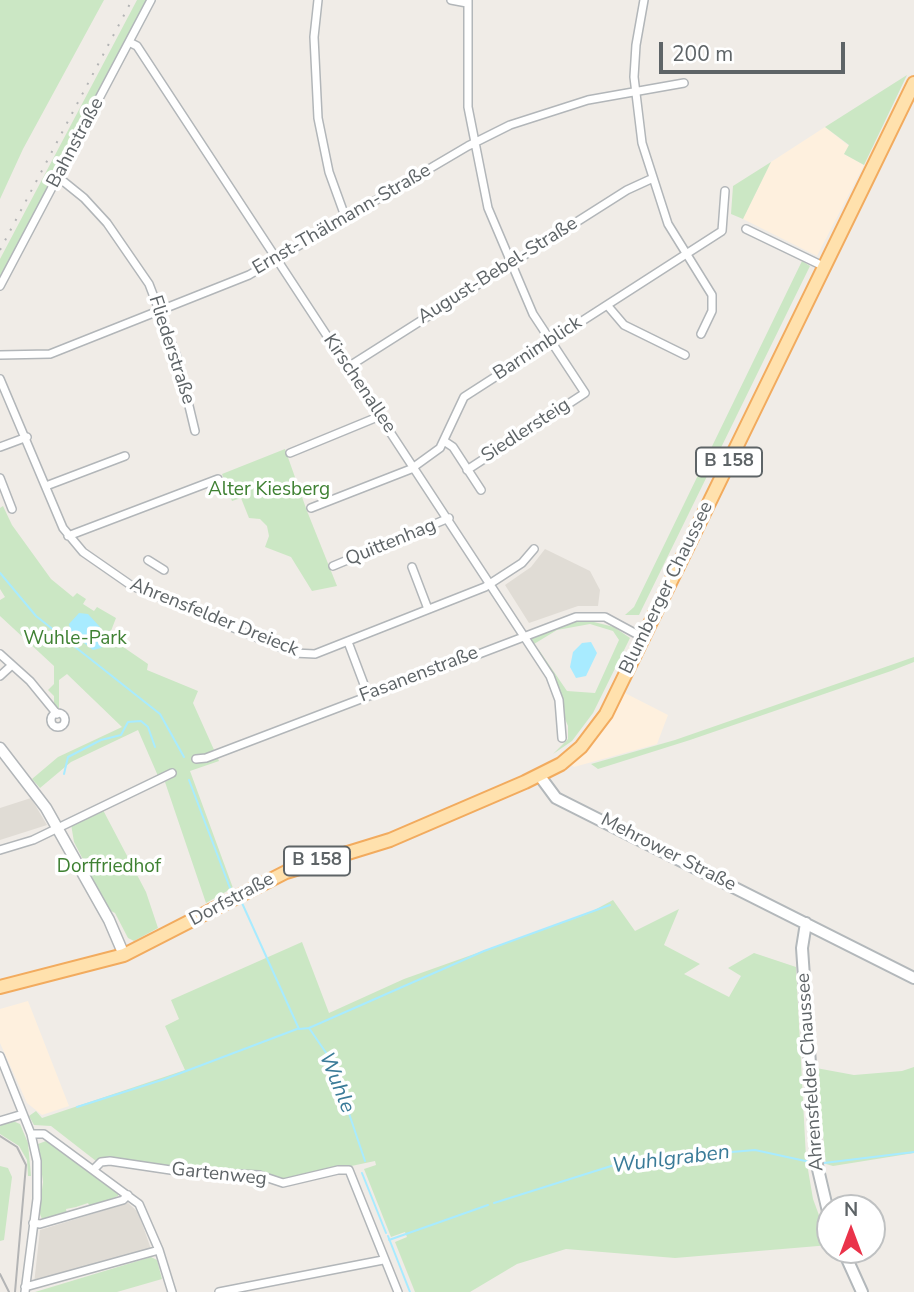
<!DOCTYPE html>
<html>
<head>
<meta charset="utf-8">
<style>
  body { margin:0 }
  #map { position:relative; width:914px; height:1292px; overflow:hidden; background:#f0ece7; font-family:"Nunito Sans",sans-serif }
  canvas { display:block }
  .north { position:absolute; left:816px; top:1194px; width:70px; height:70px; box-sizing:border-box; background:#fff; border:2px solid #bfc1c2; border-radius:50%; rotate:0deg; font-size:19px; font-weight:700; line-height:28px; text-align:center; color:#5e6467 }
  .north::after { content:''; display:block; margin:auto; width:24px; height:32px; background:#ea334a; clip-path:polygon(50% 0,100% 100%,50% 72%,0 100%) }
  .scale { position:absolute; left:659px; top:42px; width:186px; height:32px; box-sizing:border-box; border:4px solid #5e6467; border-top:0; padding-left:9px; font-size:21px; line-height:24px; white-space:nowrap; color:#5e6467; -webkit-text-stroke:5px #fff; paint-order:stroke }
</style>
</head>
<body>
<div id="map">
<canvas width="914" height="1292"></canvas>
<div class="north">N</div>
<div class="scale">200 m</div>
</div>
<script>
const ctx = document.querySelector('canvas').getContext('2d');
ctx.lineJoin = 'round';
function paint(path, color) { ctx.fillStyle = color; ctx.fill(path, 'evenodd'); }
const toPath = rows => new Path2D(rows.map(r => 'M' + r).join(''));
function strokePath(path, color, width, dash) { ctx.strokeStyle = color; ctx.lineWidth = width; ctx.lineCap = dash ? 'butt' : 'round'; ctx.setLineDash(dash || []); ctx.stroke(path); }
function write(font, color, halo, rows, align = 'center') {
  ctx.font = font + ' "Nunito Sans",sans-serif'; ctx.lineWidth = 7; ctx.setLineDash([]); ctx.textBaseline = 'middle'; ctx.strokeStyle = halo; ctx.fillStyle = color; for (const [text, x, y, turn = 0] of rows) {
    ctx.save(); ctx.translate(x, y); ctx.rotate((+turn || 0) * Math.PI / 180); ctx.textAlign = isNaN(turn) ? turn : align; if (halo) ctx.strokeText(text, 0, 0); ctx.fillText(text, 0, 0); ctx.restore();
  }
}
const commercial = toPath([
  [825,127,849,146,844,154,864,165,817,256,743,219,771,162],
  [621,691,668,715,657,744,574,767,570,764],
  [28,1001,69,1106,42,1115,27,1103,0,1043,0,1009]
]);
const education = toPath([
  [545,549,590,571,600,590,598,606,578,606,529,623,505,585,531,567],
  [31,798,47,825,0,840,0,808],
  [128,1203,138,1212,151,1249,34,1284,40,1230]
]);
const green = toPath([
  [0,0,104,0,23,149,0,199],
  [137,0,148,0,0,282,0,259],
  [907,75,864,165,844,154,849,145,825,127],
  [771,162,743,219,731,214,733,186],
  [802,261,810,266,639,615,625,615,634,607],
  [285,449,307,511,337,586,312,591,291,557,265,547,269,536,267,526,260,519,249,518,241,498,232,501,222,474],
  [3,506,12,525,51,579,73,597,77,593,86,599,83,604,94,611,97,607,116,618,109,636,113,640,148,664,147,670,198,691,193,703,219,761,190,771,233,888,229,890,206,903,165,782,174,777,171,770,158,776,138,730,71,762,40,788,32,779,58,757,122,727,67,674,59,680,59,709,54,706,54,696,48,690,54,684,54,666,0,616,0,600,5,597,0,589,0,508],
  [586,620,614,627,630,638,593,713,572,741,553,754,568,739,568,726,537,651,539,650,567,691,595,693,619,640,613,631,590,624,557,630,534,644,530,636,568,622],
  [914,657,914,662,891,671,690,740,598,769,591,764,675,740],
  [103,810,146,892,158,928,134,941,128,938,115,913,109,910,74,842,71,824],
  [613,900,635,931,679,909,664,945,700,964,684,974,729,997,741,976,728,968,754,953,796,967,806,1158,813,1199,830,1245,675,1258,566,1249,517,1264,470,1292,415,1292,395,1242,407,1237,405,1232,391,1237,364,1169,376,1165,375,1161,285,1180,104,1159,96,1161,51,1126,34,1125,29,1116,36,1111,42,1118,185,1070,165,1026,179,1019,171,1000,302,942,329,1013,404,979,587,914],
  [914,1067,914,1153,833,1166,826,1164,816,1068,854,1075,902,1071],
  [13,1121,20,1124,28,1143,31,1176,28,1176,27,1160,19,1146,0,1134,0,1125],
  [46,1141,118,1194,118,1196,90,1207,88,1203,76,1207,66,1209,67,1214,42,1219,39,1212,43,1182,38,1144],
  [0,1166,8,1168,12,1177,4,1240,0,1241],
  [151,1257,157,1260,162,1279,117,1292,35,1292]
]);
const water = toPath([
  [79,613,88,614,100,627,105,643,101,648,93,650,71,633,69,624],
  [591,642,597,653,586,676,576,678,570,667,573,652,582,643]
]);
const stream = toPath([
  [0,573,36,616,160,714,184,757],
  [64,774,68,757,101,740,121,735,128,722,141,721,148,727,155,747],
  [189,780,230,888],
  [242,903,299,1029,309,1028,331,1060,365,1161],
  [309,1028,484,951,610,905],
  [77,1107,165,1079,297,1029],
  [824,1163,914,1152],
  [362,1173,386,1233],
  [494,1203,627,1161,755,1150,810,1162],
  [388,1236,410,1292],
  [389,1240,488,1205]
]);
const minor = toPath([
  [318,0,314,37,318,118,329,172,346,219],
  [451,0,467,3],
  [644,0,636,45,634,77,642,143,668,224,712,295,712,311,701,334],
  [129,42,137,46,550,676,559,700,562,738],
  [58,177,84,198,107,223,149,284,178,360,195,431],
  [746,229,825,267],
  [0,286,151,0],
  [607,305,624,325,685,355],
  [0,355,50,354,249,275,468,146,510,125,588,100,684,83],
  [348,367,627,190,651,179],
  [0,379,63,528,83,552,132,586,294,653,315,654,485,587,522,563,534,549],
  [444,441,453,447,481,490],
  [0,447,27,437],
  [290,453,380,416],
  [467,470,585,393,533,314,488,208,468,107,468,0],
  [0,478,12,509],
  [46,486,125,456],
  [311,508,411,469,440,448,464,397,722,231,725,191],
  [68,536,218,479],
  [148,560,164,570],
  [333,566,449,518],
  [412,567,428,609],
  [348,642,368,695],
  [0,654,30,681,57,714],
  [0,676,12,665],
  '51 720a7 7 0 1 1 14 0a7 7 0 1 1-14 0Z',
  [196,759,206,758,576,617,605,617,642,637],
  [0,850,33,840,172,773],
  [0,1056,31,1134,37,1161,37,1199,25,1292],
  [0,1121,23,1114],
  [31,1134,44,1134,139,1204,159,1250,172,1292],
  [94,1169,101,1162,110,1161,184,1172,259,1175,283,1183,338,1170,349,1170,398,1292],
  [33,1223,40,1224,123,1200,128,1195],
  [25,1287,159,1250],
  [219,1292,383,1260]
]);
const tertiary = toPath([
  [0,748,46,808,109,920,124,955]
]);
const secondary = toPath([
  [539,775,556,798,914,978],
  [806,923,802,948,817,1165,830,1220],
  [843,1250,862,1292]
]);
const primary = toPath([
  [0,987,124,955,286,872,390,840,525,782,561,764,581,747,606,714,914,83]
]);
const tram = toPath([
  [0,1136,17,1147,26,1165,15,1292],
  [0,1274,9,1292]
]);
const rail = toPath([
  [0,250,132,0]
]);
const shields = [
  [729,462,66],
  [317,861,66]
];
const shieldNames = [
  ["B 158",729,462],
  ["B 158",317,861]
];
const streetNames = [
  ["Bahnstraße",76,143,-62],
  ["Ernst-Thälmann-Straße",342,220,-30],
  ["August-Bebel-Straße",498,271,-32],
  ["Barnimblick",538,349,-33],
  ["Fliederstraße",171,350,72],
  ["Kirschenallee",359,384,56],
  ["Siedlersteig",526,431,-33],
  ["Quittenhag",391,543,-22],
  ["Blumberger Chaussee",667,588,-64],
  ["Ahrensfelder Dreieck",214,618,22],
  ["Fasanenstraße",419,675,-21],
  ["Mehrower Straße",668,853,27],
  ["Dorfstraße",232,900,-28],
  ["Ahrensfelder Chaussee",811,1072,-94],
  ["Gartenweg",219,1175,6]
];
const parkNames = [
  ["Alter Kiesberg",269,490],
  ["Wuhle-Park",75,639],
  ["Dorffriedhof",109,867]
];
const waterNames = [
  ["Wuhle",336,1083,68],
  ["Wuhlgraben",671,1160,-7]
];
paint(commercial, '#fef0de');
paint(education, '#e0dcd5');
paint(green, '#cbe7c4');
paint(water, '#a8ebff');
strokePath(stream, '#a8ebff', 2);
strokePath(minor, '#b2b6b9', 10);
strokePath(tertiary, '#b2b6b9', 13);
strokePath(secondary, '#b3b8bb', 14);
strokePath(primary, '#f2ab5e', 16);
strokePath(minor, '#fff', 7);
strokePath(tertiary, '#fff', 10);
strokePath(secondary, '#fff', 10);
strokePath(primary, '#ffe1ad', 12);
strokePath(tram, '#b3b4b5', 2);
strokePath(rail, '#b3b4b5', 2, [2, 9]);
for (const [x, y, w] of shields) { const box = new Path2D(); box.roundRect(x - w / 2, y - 14.5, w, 29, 5); ctx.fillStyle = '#fff'; ctx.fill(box); strokePath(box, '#5e6467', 2); }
write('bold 18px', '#5e6467', null, shieldNames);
write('19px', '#5e6467', '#fff', streetNames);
write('19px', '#3f8133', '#fff', parkNames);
write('italic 21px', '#3a7b98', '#fff', waterNames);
</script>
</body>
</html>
